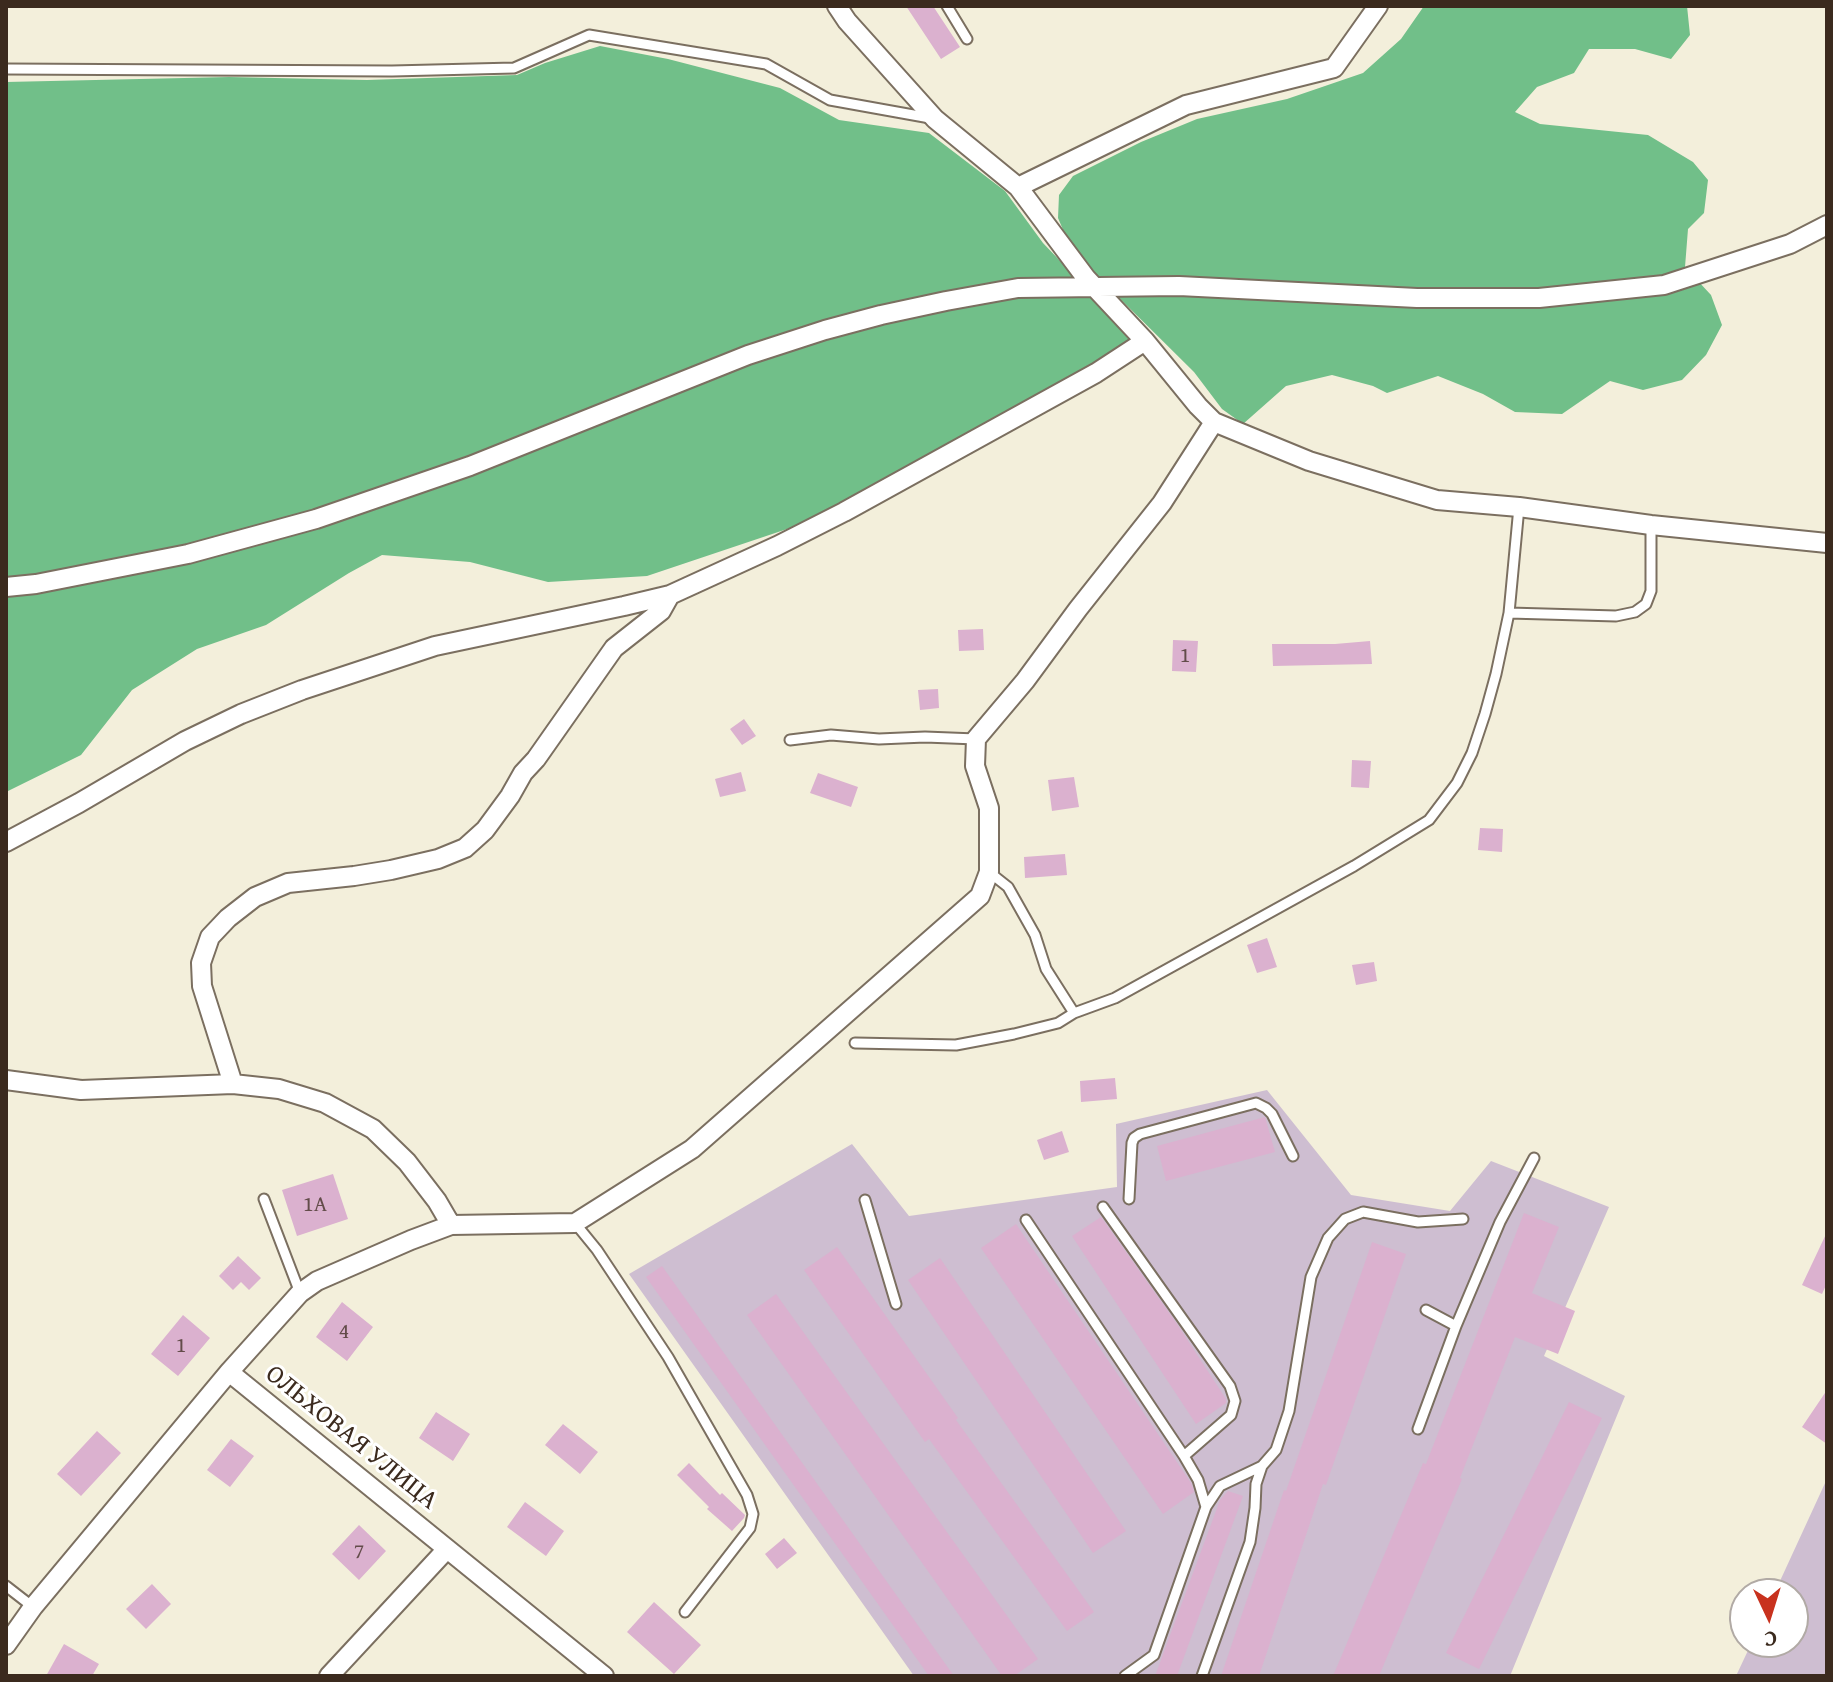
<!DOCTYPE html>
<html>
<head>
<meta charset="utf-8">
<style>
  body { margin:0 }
  #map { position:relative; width:1833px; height:1682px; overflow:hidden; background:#f3efdb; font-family:"Gentium Book Plus",serif }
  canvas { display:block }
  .frame { position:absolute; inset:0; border:8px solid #3b2a1e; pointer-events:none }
  .north { position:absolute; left:1729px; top:1578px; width:80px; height:80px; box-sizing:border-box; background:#fff; border:2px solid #b1aaa5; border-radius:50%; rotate:176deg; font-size:22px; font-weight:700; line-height:32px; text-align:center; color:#3b2a1e }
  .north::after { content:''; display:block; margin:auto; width:28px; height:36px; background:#c8321e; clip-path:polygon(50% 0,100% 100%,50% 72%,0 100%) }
</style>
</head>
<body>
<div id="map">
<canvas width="1833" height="1682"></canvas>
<div class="frame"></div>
<div class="north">С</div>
</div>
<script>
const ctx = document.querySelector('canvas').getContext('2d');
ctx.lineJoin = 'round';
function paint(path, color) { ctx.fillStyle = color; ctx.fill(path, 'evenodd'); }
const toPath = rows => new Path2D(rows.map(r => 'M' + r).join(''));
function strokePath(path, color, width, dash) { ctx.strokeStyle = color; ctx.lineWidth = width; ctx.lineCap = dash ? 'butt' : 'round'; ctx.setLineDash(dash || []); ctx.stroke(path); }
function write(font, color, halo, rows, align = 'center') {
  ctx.font = font + ' "Gentium Book Plus",serif'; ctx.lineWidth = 6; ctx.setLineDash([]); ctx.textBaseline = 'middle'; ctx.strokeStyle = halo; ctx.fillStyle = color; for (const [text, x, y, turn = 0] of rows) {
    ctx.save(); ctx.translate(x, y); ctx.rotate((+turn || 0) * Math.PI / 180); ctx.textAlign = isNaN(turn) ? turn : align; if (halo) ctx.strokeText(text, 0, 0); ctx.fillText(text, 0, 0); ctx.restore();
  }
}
const industrial = toPath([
  [1267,1090,1351,1195,1450,1211,1491,1161,1609,1207,1544,1356,1625,1396,1510,1676,914,1676,629,1274,852,1144,909,1216,1117,1187,1116,1124],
  [1826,1481,1827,1676,1736,1676,1752,1642,1793,1642,1793,1594,1774,1594]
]);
const forest = toPath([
  [1424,6,1687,6,1690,35,1671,59,1635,49,1589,49,1574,73,1537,87,1515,112,1540,124,1648,135,1693,162,1708,180,1704,213,1688,229,1685,267,1711,295,1722,325,1706,355,1682,380,1643,390,1610,381,1562,414,1515,412,1483,394,1438,376,1387,393,1373,386,1332,375,1286,386,1243,424,1222,409,1194,372,1086,265,1067,239,1058,218,1059,195,1073,176,1141,142,1197,119,1287,99,1363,73,1401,39],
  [600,46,668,59,780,88,839,120,929,133,1005,191,1043,243,1085,287,1142,341,805,523,647,576,548,582,470,562,382,555,349,573,266,625,197,649,132,690,81,755,6,792,6,82,229,77,367,80,517,75,545,63]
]);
const building = toPath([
  [906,6,933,6,960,47,941,59],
  [983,629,984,650,959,651,958,630],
  [1173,640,1198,641,1196,672,1172,671],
  [1370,641,1372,664,1273,666,1272,644,1335,644],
  [938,689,939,708,920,710,918,690],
  [744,719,756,736,742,745,730,729],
  [1352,760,1371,761,1369,788,1351,787],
  [741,772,746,791,720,797,715,779],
  [818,773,858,787,851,807,810,793],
  [1074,777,1079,807,1052,811,1048,780],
  [1480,828,1503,829,1502,852,1478,850],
  [1065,854,1067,875,1025,878,1024,857],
  [1267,938,1277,967,1257,973,1247,945],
  [1374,962,1377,981,1356,985,1352,965],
  [1115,1078,1117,1099,1081,1102,1080,1081],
  [1265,1117,1275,1152,1166,1181,1157,1146],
  [1062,1131,1069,1152,1044,1160,1037,1140],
  [333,1174,348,1219,297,1236,282,1190],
  [1524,1213,1559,1227,1532,1293,1575,1311,1558,1354,1515,1337,1460,1478,1462,1479,1379,1676,1333,1676,1423,1463,1426,1464],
  [1101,1217,1177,1324,1226,1399,1226,1403,1196,1424,1072,1236],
  [1016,1224,1191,1483,1194,1492,1163,1514,981,1248],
  [1827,1232,1827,1283,1822,1294,1802,1285],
  [1372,1242,1406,1254,1326,1485,1323,1484,1259,1676,1221,1676,1284,1490,1286,1491],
  [837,1247,958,1418,956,1420,1094,1612,1067,1631,929,1439,925,1442,804,1270],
  [238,1256,261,1278,249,1290,241,1282,233,1290,219,1276],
  [940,1258,1126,1531,1093,1553,908,1280],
  [662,1266,954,1676,929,1676,646,1277],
  [776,1294,1038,1659,1014,1676,1002,1676,747,1315],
  [342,1302,373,1327,347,1361,316,1337],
  [183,1315,210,1338,178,1376,151,1354],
  [1827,1390,1827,1444,1802,1427],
  [1569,1402,1602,1418,1479,1669,1446,1653],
  [436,1412,470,1434,453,1461,419,1438],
  [563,1424,598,1452,580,1474,545,1445],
  [97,1431,121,1453,81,1496,57,1474],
  [231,1439,254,1456,230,1487,207,1470],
  [689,1463,720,1495,722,1493,745,1515,744,1518,732,1531,707,1509,709,1507,677,1475],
  [1228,1491,1243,1496,1177,1676,1155,1676,1220,1500],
  [525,1502,564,1531,546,1556,507,1527],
  [359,1525,386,1551,359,1580,332,1554],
  [784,1538,797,1553,777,1569,765,1554],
  [152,1584,171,1604,146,1629,126,1609],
  [654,1602,701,1645,674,1674,627,1632],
  [64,1644,99,1664,92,1676,46,1676]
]);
const lane = toPath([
  [947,6,967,39],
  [6,69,392,71,514,68,589,35,766,64,830,100,930,118],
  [1509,613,1616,616,1635,612,1646,604,1651,591,1651,525],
  [790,740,831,735,879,739,925,737,976,739],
  [989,872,1008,887,1035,935,1046,969,1074,1013,1115,998,1354,866,1429,820,1457,783,1472,753,1485,714,1496,674,1509,613,1519,507],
  [855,1043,956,1045,1014,1034,1058,1023,1074,1013],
  [264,1199,300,1293],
  [1129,1199,1132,1143,1134,1138,1140,1134,1256,1103,1266,1108,1272,1114,1293,1156],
  [865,1200,896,1304],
  [1026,1220,1184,1456,1231,1415,1235,1401,1230,1386,1103,1207],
  [575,1223,597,1250,668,1357,747,1495,753,1514,750,1528,685,1612],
  [1426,1310,1456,1326],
  [1418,1429,1456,1326,1500,1222,1534,1158],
  [1184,1456,1198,1480,1206,1507],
  [6,1586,33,1607],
  [1125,1676,1154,1655,1206,1507,1220,1486,1262,1466],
  [1202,1676,1250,1542,1255,1508,1256,1484,1262,1466,1276,1450,1289,1411,1311,1277,1328,1238,1345,1219,1363,1212,1418,1222,1463,1219]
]);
const street = toPath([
  [1018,187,1186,105,1334,68,1378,6],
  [1214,422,1309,461,1437,500,1519,507,1651,525,1827,543],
  [6,587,36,584,188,554,316,519,470,466,748,355,825,330,881,315,946,301,1018,288,1179,286,1417,298,1539,298,1664,285,1790,244,1827,225],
  [6,842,79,803,185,741,241,714,302,690,435,646,624,606,670,595,777,546,844,512,1096,373,1145,341],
  [6,1080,81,1090,233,1084,279,1089,325,1103,373,1129,407,1162,437,1201,451,1225],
  [233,1084,202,986,201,963,210,937,228,918,255,897,288,883,354,876,391,870,438,859,465,848,485,830,510,796,523,773,536,759,614,648,661,611,670,595],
  [229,1372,300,1293,317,1281,411,1240,451,1225,575,1223,692,1149,980,896,989,872,989,808,975,766,976,739,1025,681,1078,609,1162,503,1214,422,1198,406,1145,341,1086,278,1018,187,935,119,847,21,837,6],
  [6,1645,33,1607,229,1372,604,1676],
  [329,1676,446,1550]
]);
const numberNames = [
  ["1",1185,656],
  ["1А",315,1205],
  ["4",344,1332],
  ["1",181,1346],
  ["7",359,1552]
];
const streetNames = [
  ["ОЛЬХОВАЯ УЛИЦА",351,1438,39]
];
paint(industrial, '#cebed1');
paint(forest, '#71bf89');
paint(building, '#dbb1cf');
strokePath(lane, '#7b6f60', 13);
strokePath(street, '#7b6f60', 22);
strokePath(lane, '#fff', 9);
strokePath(street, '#fff', 18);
write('22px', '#634c4a', null, numberNames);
write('26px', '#3b2a1e', '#fff', streetNames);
</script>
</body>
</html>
